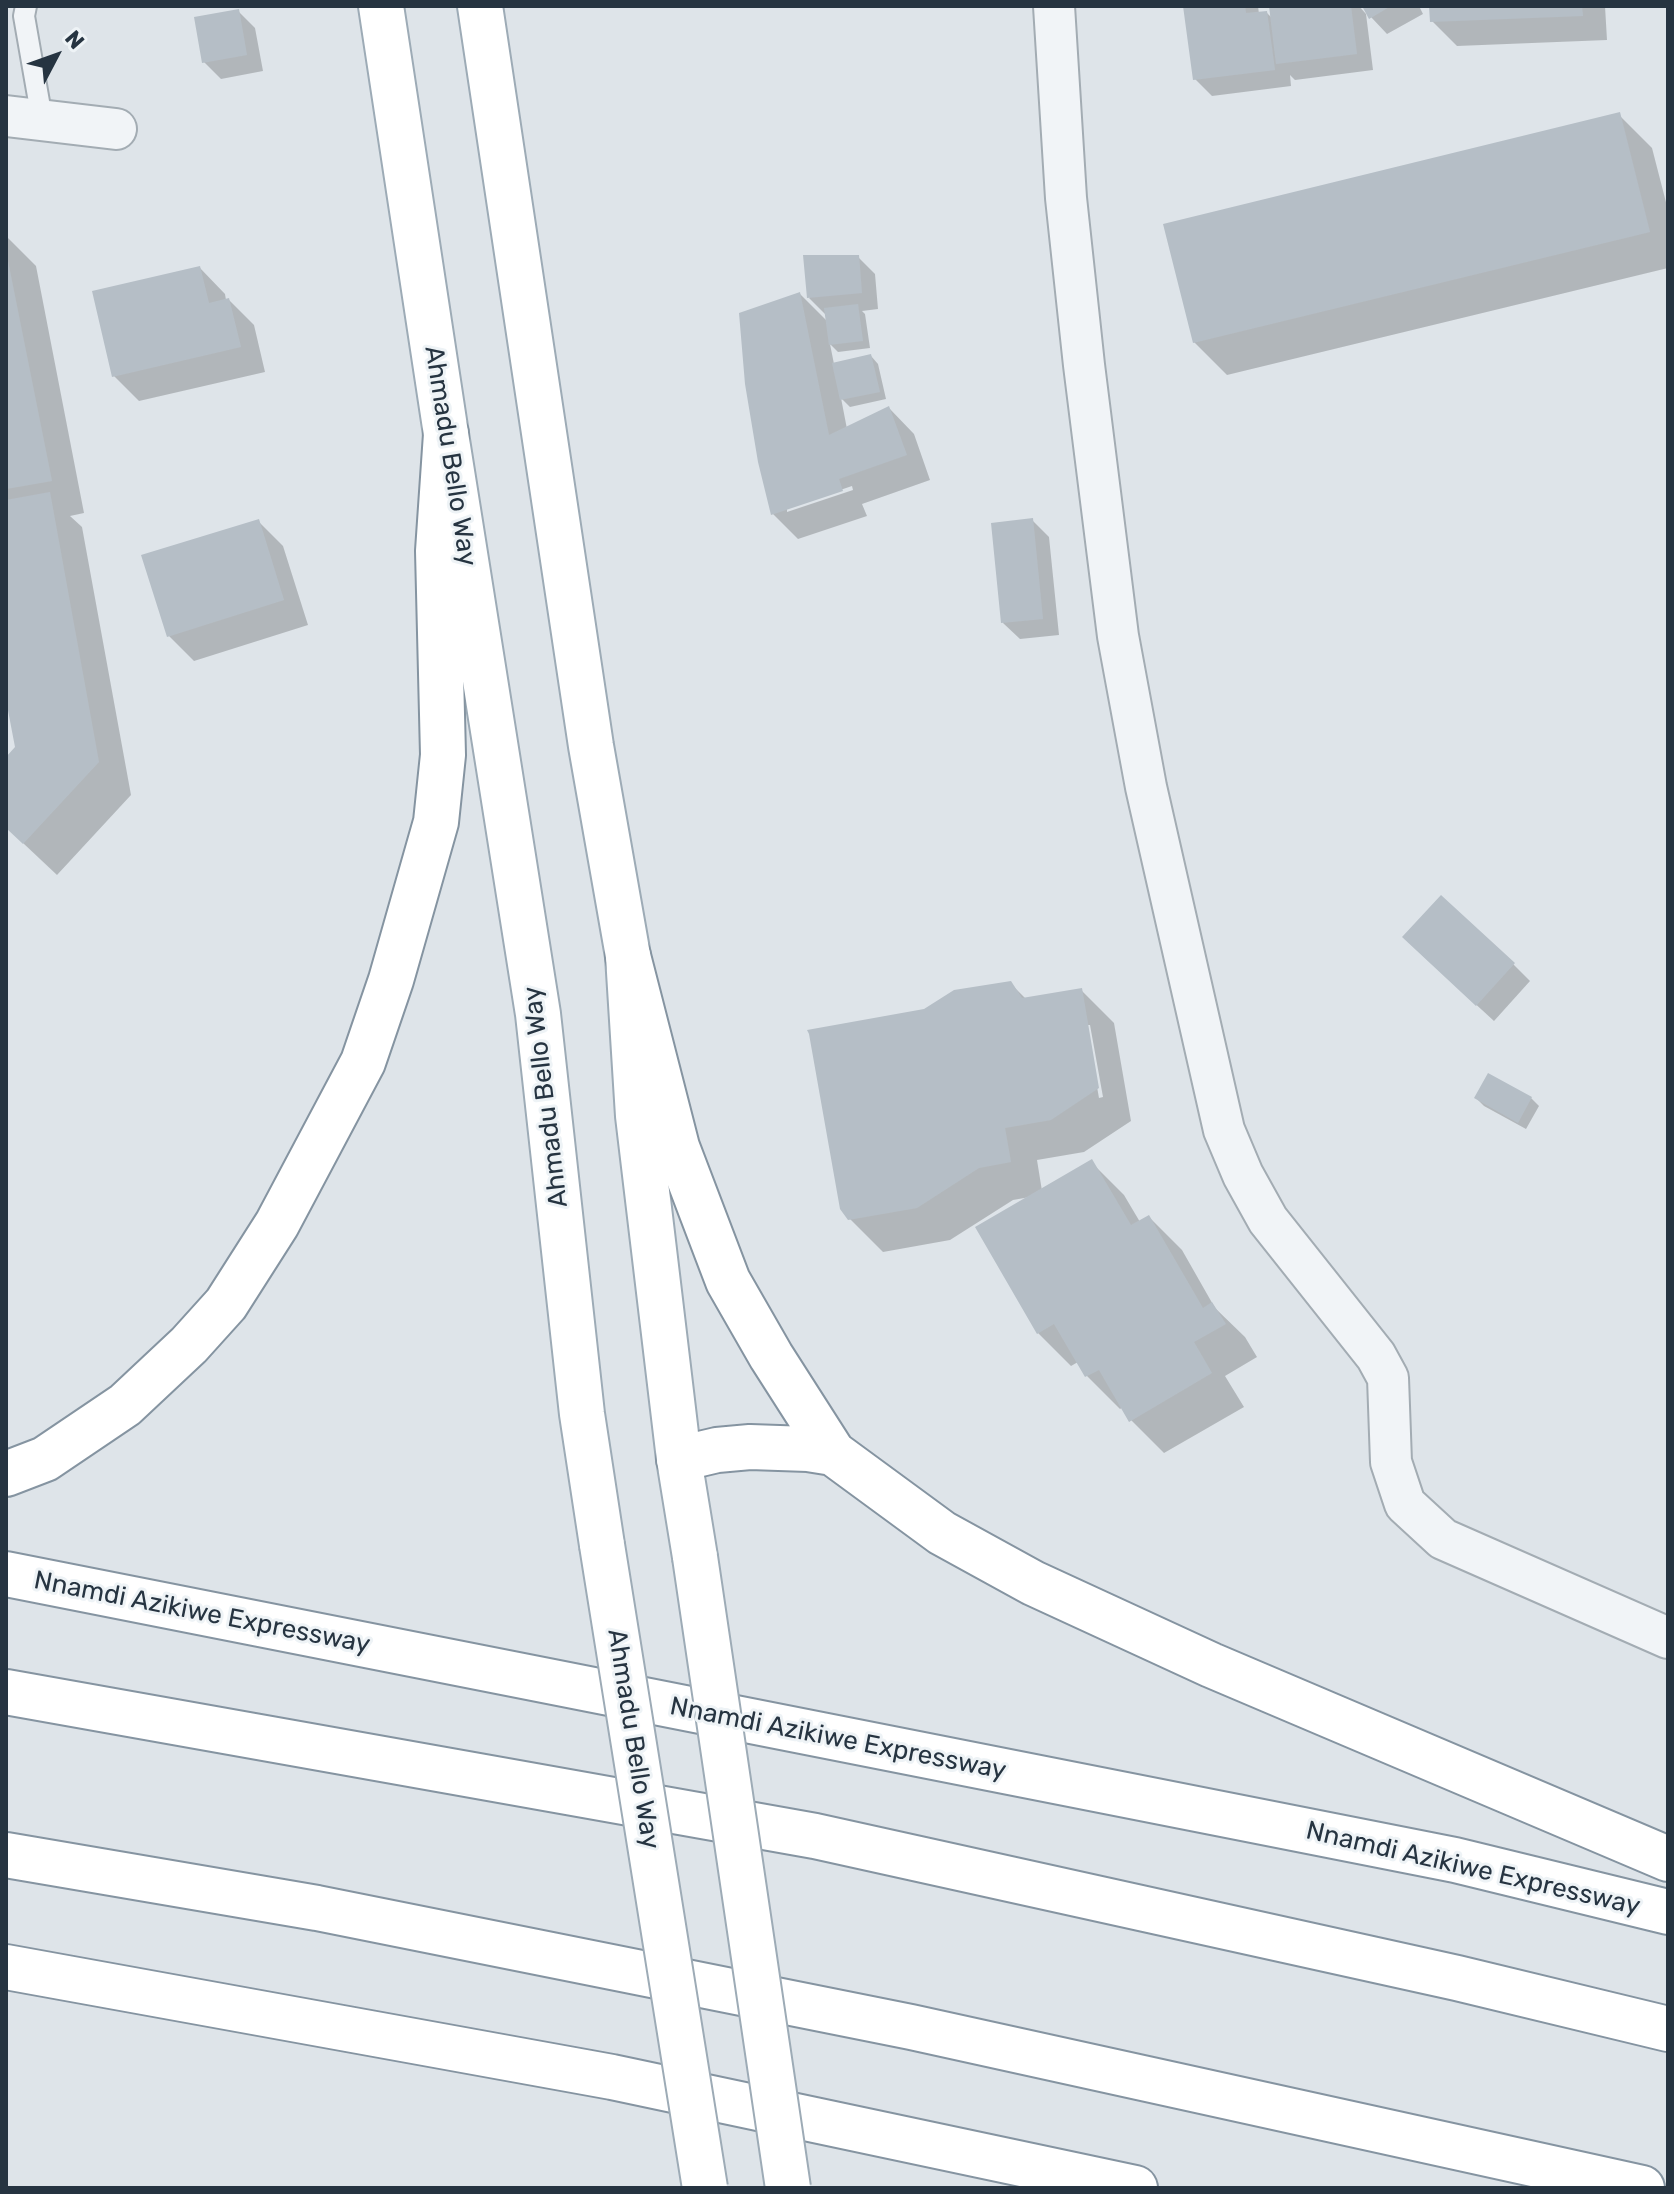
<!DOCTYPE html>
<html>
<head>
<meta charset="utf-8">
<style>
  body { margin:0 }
  #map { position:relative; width:1674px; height:2194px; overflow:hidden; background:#dee4e9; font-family:Rubik,sans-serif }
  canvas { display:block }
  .frame { position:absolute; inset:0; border:8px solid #263441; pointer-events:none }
  .north { position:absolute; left:16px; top:16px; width:80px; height:80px; -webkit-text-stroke:6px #eef3f6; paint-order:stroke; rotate:49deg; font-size:22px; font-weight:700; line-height:32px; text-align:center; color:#263441 }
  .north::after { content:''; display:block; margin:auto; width:28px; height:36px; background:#263441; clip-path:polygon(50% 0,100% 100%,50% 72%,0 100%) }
</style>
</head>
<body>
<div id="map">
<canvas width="1674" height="2194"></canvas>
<div class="frame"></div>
<div class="north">N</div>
</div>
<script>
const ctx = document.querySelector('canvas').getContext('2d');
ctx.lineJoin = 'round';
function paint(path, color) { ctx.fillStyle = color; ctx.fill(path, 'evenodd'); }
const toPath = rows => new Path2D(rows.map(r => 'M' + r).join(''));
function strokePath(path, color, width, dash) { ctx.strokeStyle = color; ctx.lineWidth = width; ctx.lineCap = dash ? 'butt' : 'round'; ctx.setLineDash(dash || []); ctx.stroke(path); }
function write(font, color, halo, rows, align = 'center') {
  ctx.font = font + ' Rubik,sans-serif'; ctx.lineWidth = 6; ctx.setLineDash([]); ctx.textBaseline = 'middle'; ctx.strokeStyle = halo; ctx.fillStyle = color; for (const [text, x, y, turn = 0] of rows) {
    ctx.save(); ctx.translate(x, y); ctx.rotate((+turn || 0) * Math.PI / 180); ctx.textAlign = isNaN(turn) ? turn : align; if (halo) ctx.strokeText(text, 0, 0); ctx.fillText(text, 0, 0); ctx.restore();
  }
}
const shadow = toPath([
  [1185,6,1258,6,1259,14,1267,13,1273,19,1271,6,1359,6,1366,14,1373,70,1295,80,1290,75,1291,86,1212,96,1195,79],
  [1364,6,1419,6,1423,14,1387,34,1371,17],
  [1431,6,1605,6,1607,40,1457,46,1432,21],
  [238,11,255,28,263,71,221,79,204,62],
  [1619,115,1652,148,1668,210,1668,268,1227,375,1194,342],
  [6,236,36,266,84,513,70,516,82,527,131,795,57,875,6,827,6,760,17,748,6,689],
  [858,257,875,274,878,309,862,311,865,314,870,348,838,352,830,344,834,364,871,356,878,364,886,399,850,407,841,398,847,429,889,408,914,434,930,480,862,504,867,516,798,539,773,514,800,294,827,321,827,316,809,298],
  [852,486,853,490,787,512,787,508],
  [200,268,225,294,226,300,229,300,254,325,265,372,139,401,114,376],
  [1032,520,1049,537,1059,635,1020,639,1003,623],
  [258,521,283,546,308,625,194,661,169,636],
  [1421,954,1513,964,1530,981,1494,1021],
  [1010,983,1026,999,1081,990,1114,1023,1131,1121,1084,1152,1037,1160,1042,1191,1091,1162,1124,1195,1140,1222,1149,1217,1182,1250,1215,1308,1245,1337,1257,1357,1225,1376,1244,1407,1164,1453,1131,1420,1123,1407,1120,1409,1087,1376,1078,1362,1071,1366,1038,1333,978,1228,1030,1197,1013,1200,950,1240,883,1252,849,1218,925,1011],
  [1086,1025,1090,1025,1103,1097,1099,1098],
  [1476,1098,1531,1098,1539,1106,1526,1129,1484,1106]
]);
const building = toPath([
  [1183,6,1245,6,1246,13,1267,11,1275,70,1193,80],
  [1269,6,1351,6,1357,54,1276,64],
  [1362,6,1391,6,1369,19],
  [1429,6,1582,6,1583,16,1430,22],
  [239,9,247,55,202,63,194,17],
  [1620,112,1650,232,1193,343,1163,224],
  [6,251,52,481,6,489],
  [803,255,859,255,862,293,807,298],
  [200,266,209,303,229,298,241,347,112,377,92,291],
  [800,292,829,435,889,406,907,455,839,479,843,491,771,515,758,462,745,384,739,313],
  [858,304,863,341,829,345,824,308],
  [871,354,880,392,840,400,832,363],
  [50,492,99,762,23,844,6,828,6,757,15,747,6,700,6,500],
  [1033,518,1043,619,1001,623,991,523],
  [259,519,284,600,167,637,141,555],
  [1441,895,1515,963,1476,1006,1402,937],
  [1011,981,1022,998,1082,988,1099,1088,1051,1120,1005,1128,1011,1162,979,1168,917,1208,848,1220,840,1209,809,1034,807,1030,924,1009,954,990],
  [1488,1073,1532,1097,1518,1123,1474,1098],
  [1092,1159,1131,1225,1149,1215,1203,1308,1212,1302,1226,1324,1194,1342,1212,1373,1129,1422,1099,1370,1085,1377,1054,1324,1037,1334,975,1227]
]);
const lane = toPath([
  [26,6,24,16,42,119]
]);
const street = toPath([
  [1054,6,1066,198,1084,365,1118,636,1146,787,1224,1130,1243,1175,1268,1220,1376,1356,1388,1378,1391,1462,1405,1504,1443,1539,1668,1638],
  [6,116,116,129]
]);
const primary = toPath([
  [381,6,446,434,538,1014,582,1414,602,1545],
  [480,6,591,746,628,956,638,1116,679,1459,695,1557]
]);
const highway = toPath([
  [628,956,677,1147,728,1281,771,1356,833,1453,942,1533,1033,1583,1211,1665,1668,1859],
  [679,1459,717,1450,750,1447,808,1449,833,1453],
  [6,1474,45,1459,125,1405,189,1345,226,1304,277,1224,363,1062,391,980,436,822,443,755,438,551,446,434],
  [6,1574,1455,1860,1668,1912],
  [6,1692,815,1836,1457,1978,1668,2029],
  [6,1855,317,1908,911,2027,1642,2188],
  [6,1967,612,2077,1135,2188]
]);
const primaryBridge = toPath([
  [602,1545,705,2188],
  [695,1557,788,2188]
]);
const streetNames = [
  ["Ahmadu Bello Way",450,456,81],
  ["Ahmadu Bello Way",546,1097,-97],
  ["Nnamdi Azikiwe Expressway",202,1613,11],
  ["Ahmadu Bello Way",633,1739,81],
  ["Nnamdi Azikiwe Expressway",838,1739,11],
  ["Nnamdi Azikiwe Expressway",1473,1869,13]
];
paint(shadow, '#0003');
paint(building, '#b5bec6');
strokePath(lane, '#a3acb3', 24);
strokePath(street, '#a3acb3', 44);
strokePath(primary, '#9dabb6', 48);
strokePath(highway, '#8594a1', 48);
strokePath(lane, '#f1f4f7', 20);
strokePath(street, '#f1f4f7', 40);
strokePath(primary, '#fff', 44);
strokePath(highway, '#fff', 44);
strokePath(primaryBridge, '#9dabb6', 48, []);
strokePath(primaryBridge, '#fff', 44);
write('26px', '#263441', '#eef3f6', streetNames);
</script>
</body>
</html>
